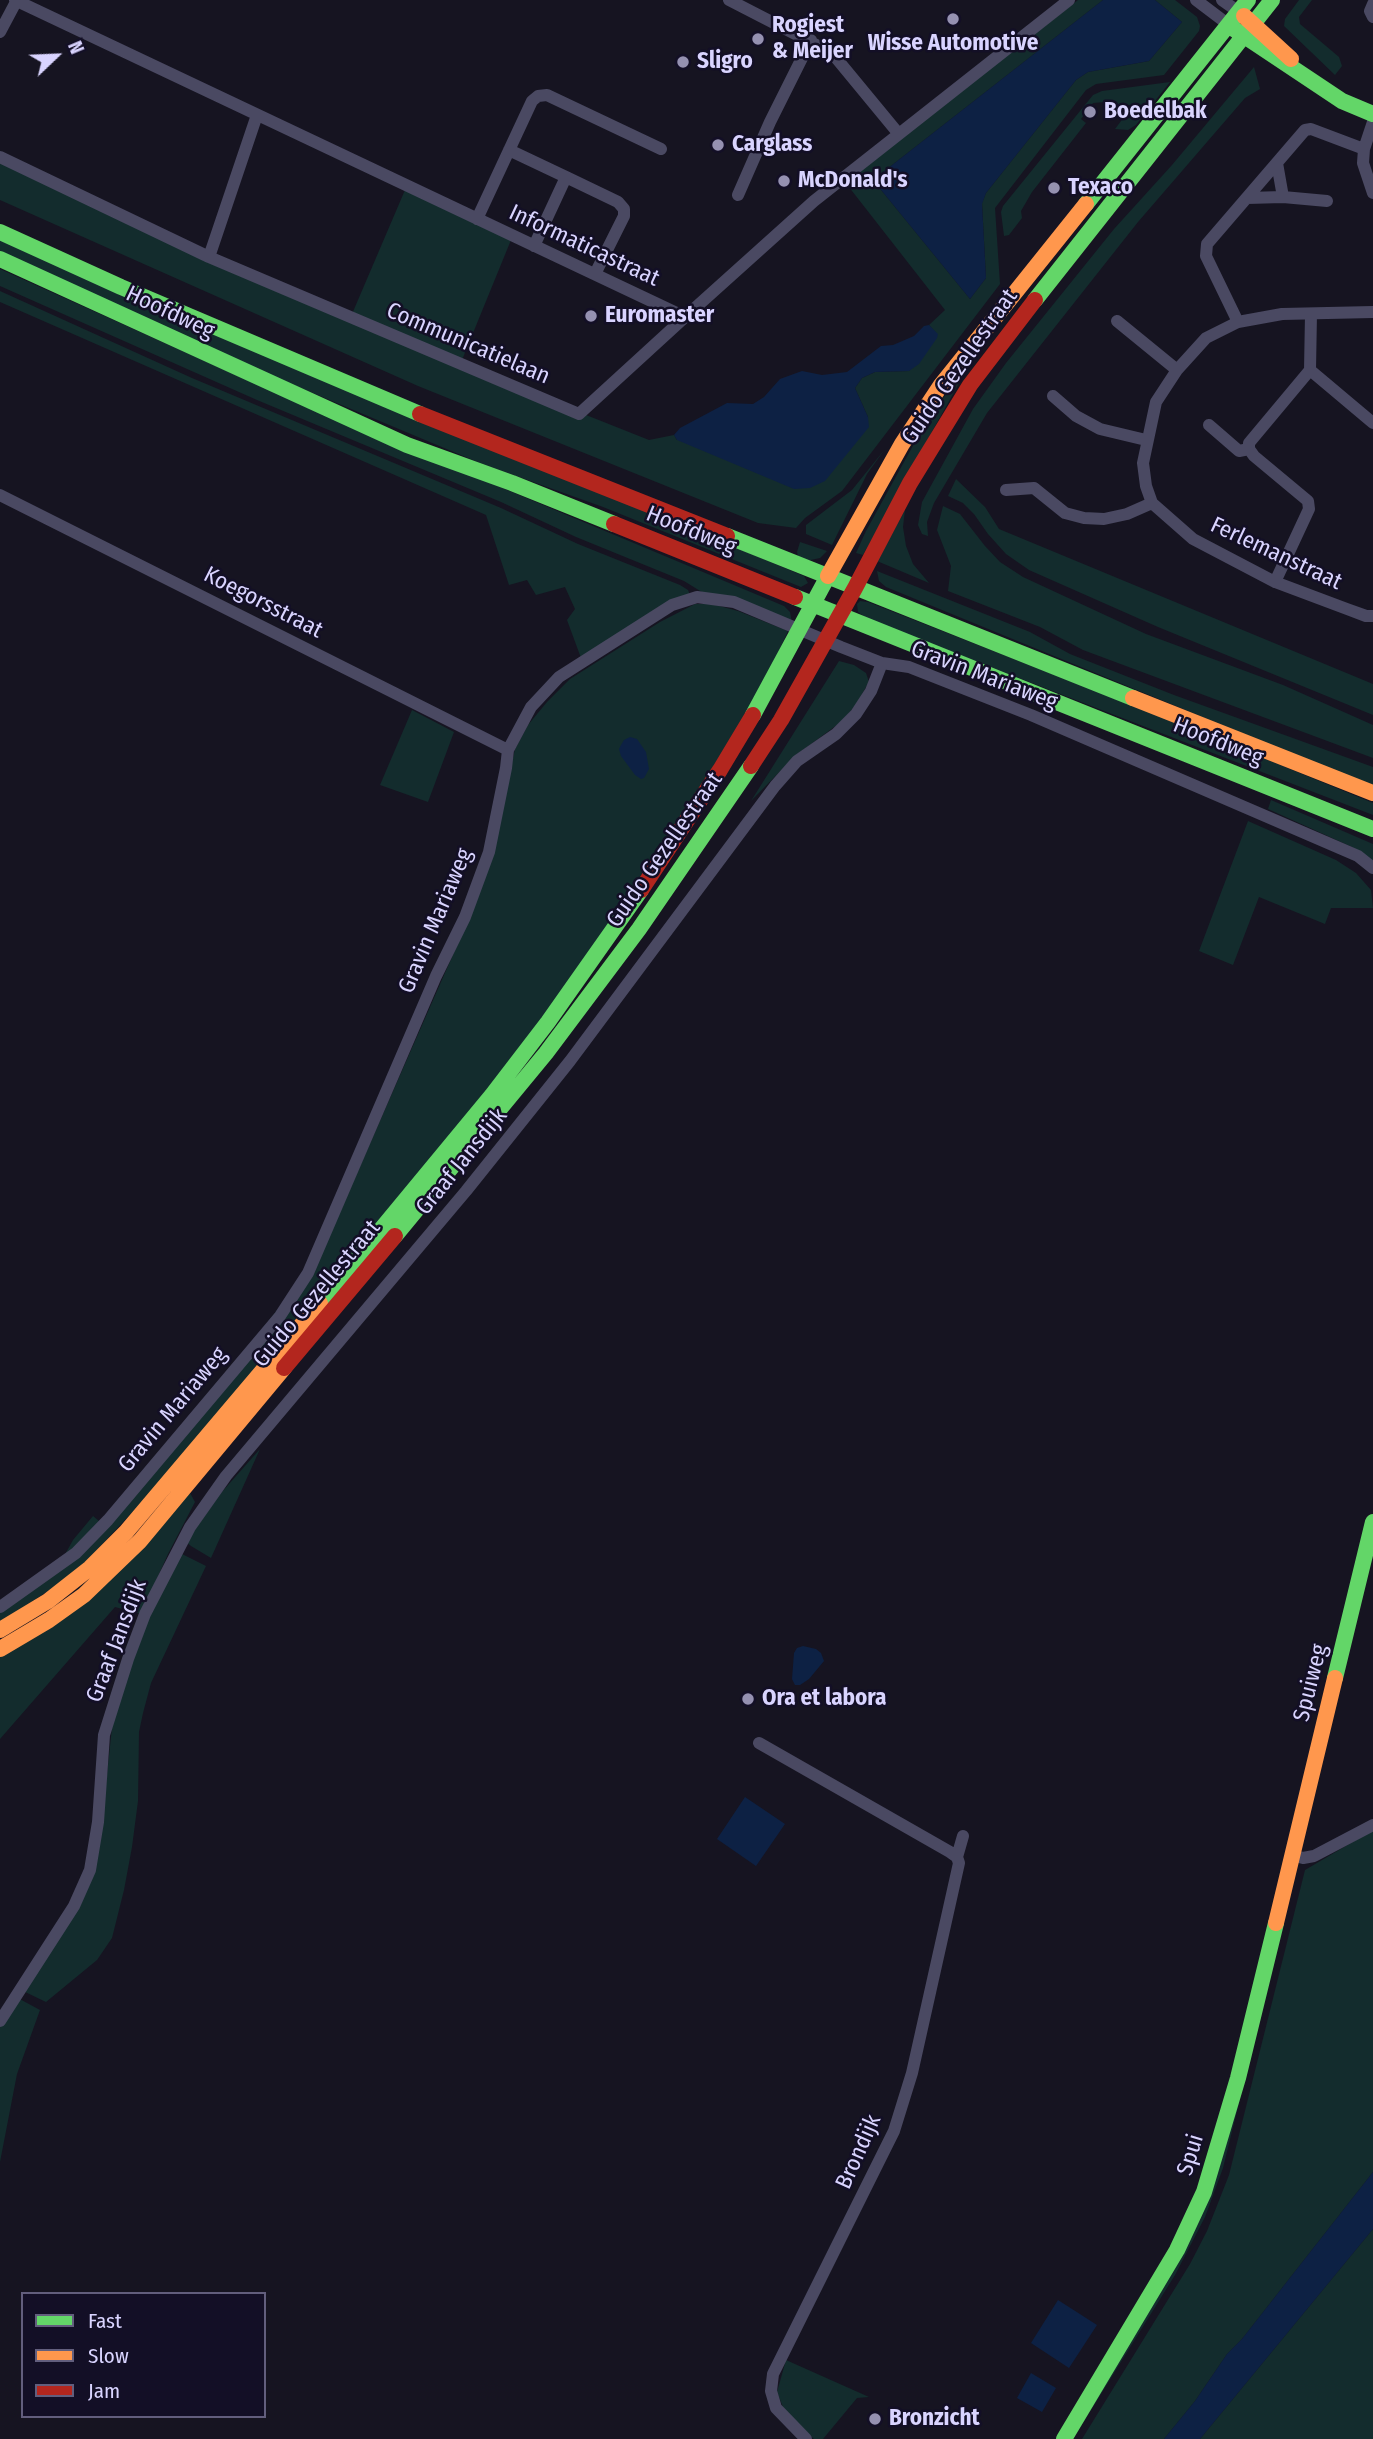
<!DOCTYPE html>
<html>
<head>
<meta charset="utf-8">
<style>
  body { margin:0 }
  #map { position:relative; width:1373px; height:2439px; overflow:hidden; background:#161421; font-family:"Fira Sans Condensed",sans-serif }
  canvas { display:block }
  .legend { position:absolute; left:21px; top:2292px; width:245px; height:126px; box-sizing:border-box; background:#130f26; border:2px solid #625e7d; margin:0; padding:9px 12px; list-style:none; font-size:21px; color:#d9d4ff }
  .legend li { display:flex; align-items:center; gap:14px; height:35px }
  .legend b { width:35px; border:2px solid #625e7d }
  .north { position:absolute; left:21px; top:21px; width:70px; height:70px; -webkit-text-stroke:5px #130f26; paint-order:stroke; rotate:67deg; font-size:19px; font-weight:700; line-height:28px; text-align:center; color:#d9d4ff }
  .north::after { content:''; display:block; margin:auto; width:24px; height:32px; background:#d9d4ff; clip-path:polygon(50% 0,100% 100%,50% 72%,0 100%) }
</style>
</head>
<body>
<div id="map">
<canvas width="1373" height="2439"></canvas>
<ul class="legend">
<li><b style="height:9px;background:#63d668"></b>Fast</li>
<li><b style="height:9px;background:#ff974d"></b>Slow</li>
<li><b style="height:9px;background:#b3261e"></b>Jam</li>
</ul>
<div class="north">N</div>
</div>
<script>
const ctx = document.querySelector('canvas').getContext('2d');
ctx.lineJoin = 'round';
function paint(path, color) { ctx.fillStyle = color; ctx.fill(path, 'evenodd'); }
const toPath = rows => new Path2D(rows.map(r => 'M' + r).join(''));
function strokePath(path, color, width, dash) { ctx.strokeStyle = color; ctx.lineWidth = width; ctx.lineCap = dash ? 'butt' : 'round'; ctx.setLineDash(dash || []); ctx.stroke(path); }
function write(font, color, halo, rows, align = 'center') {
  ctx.font = font + ' "Fira Sans Condensed",sans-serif'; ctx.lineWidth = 5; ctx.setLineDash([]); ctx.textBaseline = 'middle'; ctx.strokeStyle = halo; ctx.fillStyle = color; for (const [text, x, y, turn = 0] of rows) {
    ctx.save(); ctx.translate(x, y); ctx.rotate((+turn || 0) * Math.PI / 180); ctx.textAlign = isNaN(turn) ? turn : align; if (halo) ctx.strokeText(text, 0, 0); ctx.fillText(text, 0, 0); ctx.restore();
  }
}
const green = toPath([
  [1078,0,1103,0,873,180,970,299,986,278,982,203,986,193,1076,80,1088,72,1149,61,1182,22,1155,0,1175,0,1197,17,1200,26,1199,31,1164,75,1096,84,1086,90,995,208,1000,284,842,491,805,518,796,528,758,523,418,386,0,200,0,159,390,337,649,440,674,435,677,440,868,417,855,388,862,378,875,372,909,371,937,334,929,325,945,310,845,182],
  [1299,0,1312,0,1299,17,1300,24,1339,57,1342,66,1335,75,1284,26,1285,19],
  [1254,67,1260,89,1245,98,1138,222,987,413,934,503,927,522,928,536,922,534,918,525,922,502,973,409,1006,363,1114,229,1172,165],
  [1170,82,1136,125,1128,130,1115,129,1124,117,1105,102,1093,103,1081,119,1086,123,1032,192,1021,211,1022,218,1009,235,1004,236,1001,212,1003,206,1093,95,1102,91],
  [405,190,511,240,462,360,352,314],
  [0,240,804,576,808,583,801,587,603,507,480,463,246,365,0,254],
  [0,269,276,393,784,606,790,612,792,623,705,594,684,581,576,537,501,502,257,400,0,286],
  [0,291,192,378,501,508,578,544,680,585,688,590,690,595,581,658,567,620,575,609,565,587,536,595,527,580,509,585,486,515,0,302],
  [967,369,863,555,856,553,866,531,915,442,943,398],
  [885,449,867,474,832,545,806,534,806,525,852,490],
  [956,479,985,507,999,529,1373,684,1373,715,1158,627,1029,570,1006,554,988,534,974,514,963,503,948,496],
  [943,506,960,514,985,546,1000,562,1023,577,1146,634,1283,685,1373,725,1373,758,1083,650,1040,627,948,591,951,566,937,530],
  [905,510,903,527,906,546,913,564,929,583,877,561],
  [800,542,827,551,820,558,806,561,798,556,797,552],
  [877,571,1030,632,1070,654,1174,695,1373,767,1373,787,886,587,879,581],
  [860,601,868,602,1180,724,1373,803,1373,815,869,620,858,612,857,604],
  [695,604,712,604,738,611,788,631,755,703,570,983,444,1144,171,1471,76,1572,0,1623,0,1603,63,1558,73,1540,93,1516,105,1526,321,1255,477,900,499,821,515,749,528,725,547,702,570,679,660,622],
  [839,661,854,665,866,673,869,682,855,706,841,722,796,755,751,801],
  [412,710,454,732,428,802,380,785],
  [1271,800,1373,844,1373,862,1352,847,1268,809],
  [1248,821,1336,860,1356,873,1371,890,1373,908,1331,908,1325,924,1259,897,1233,965,1199,951],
  [260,1449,211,1558,191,1546,186,1542,221,1493],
  [190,1493,195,1502,168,1554,141,1614,115,1607,0,1739,0,1656],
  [182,1554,206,1566,151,1683,143,1713,139,1732,138,1801,132,1847,124,1890,112,1938,97,1960,46,2002,21,1990,78,1906,106,1784,113,1718,135,1648,173,1564],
  [1373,1830,1373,2172,1242,2339,1227,2354,1195,2401,1164,2439,1082,2439,1190,2264,1207,2231,1229,2175,1305,1870],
  [16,1997,40,2010,17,2074,0,2162,0,2027],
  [1253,2046,1223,2168,1205,2217,1175,2275,1073,2439,1172,2270],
  [1373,2229,1373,2439,1200,2439],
  [786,2360,869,2397,857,2398,823,2439,814,2439,796,2424,783,2407,777,2392]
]);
const water = toPath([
  [1103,0,1155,0,1182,22,1149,61,1088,72,1076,80,986,193,982,204,986,278,970,299,873,180],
  [929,325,938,334,937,338,919,364,909,371,875,372,862,378,855,388,868,417,869,427,825,481,810,488,794,489,677,440,674,435,680,428,727,403,753,404,764,397,780,379,802,371,822,375,847,372,881,346,893,345,914,336,924,326],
  [630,737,637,739,646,752,649,769,644,778,641,779,635,775,621,756,619,749,621,745,624,740],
  [803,1646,816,1649,821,1653,824,1661,809,1679,800,1685,795,1685,792,1679,794,1653,797,1648],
  [745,1797,785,1824,756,1866,717,1839],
  [1373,2172,1373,2229,1200,2439,1164,2439,1195,2401,1227,2354,1242,2339],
  [1058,2300,1097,2325,1069,2368,1031,2343],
  [1031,2373,1056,2388,1042,2412,1017,2398]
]);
const street = toPath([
  [15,0,685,317,814,201,1069,0],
  [729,0,832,53,898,133],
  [1196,0,1229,25],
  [1222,0,1239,12],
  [1373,4,1370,11,1373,17],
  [0,32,17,0],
  [1373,122,1364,149,1363,163,1373,193],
  [509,150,566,177],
  [0,157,209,257,579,414,685,317],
  [1277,163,1283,197],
  [738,195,770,122,811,40],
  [1247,198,1283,197,1327,201],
  [477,219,532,101,538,96,547,95,661,149],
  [534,246,566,177,618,202,624,209,624,216,595,274],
  [209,257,257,115],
  [1373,312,1282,314,1238,322,1206,338,1177,370,1156,402,1143,463,1146,486,1152,503,1193,539,1275,582,1347,609,1366,616,1373,616],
  [1117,321,1177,370],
  [1238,322,1206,256,1207,244,1305,130,1311,129,1364,149],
  [1310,370,1373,423],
  [1053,396,1076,416,1100,429,1146,440],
  [1209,425,1239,451,1249,449],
  [1006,490,1034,488,1065,513,1084,518,1104,519,1127,514,1152,503],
  [0,495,508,750],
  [1275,582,1309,509,1308,501,1254,456,1249,449,1249,443,1310,370,1311,314],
  [0,1607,76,1553,108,1520,280,1316,308,1273,436,976,465,917,489,852,506,768,508,750,531,707,559,677,672,605,697,597,734,602,841,647,882,663,909,667,1031,715,1358,856,1373,868],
  [759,1743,950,1852,957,1857,959,1863,912,2073,894,2131,773,2374,771,2391,776,2408,806,2439],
  [1291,1855,1303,1858,1314,1856,1373,1825],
  [957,1857,963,1836],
  [0,2021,74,1906,90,1870,98,1822,104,1735,128,1659,145,1614,190,1527,226,1476,466,1191,570,1061,775,786,797,761,836,734,856,714,871,691,882,663]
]);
const fast = toPath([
  [1234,29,1342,101,1373,114],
  [1086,204,1248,0],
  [0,232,121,287,420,414],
  [0,259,407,445,512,483,614,524],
  [1035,300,1272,0],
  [727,536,1133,698],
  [795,597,1373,829],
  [753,715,828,576],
  [395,1236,546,1053,639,929,751,766],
  [320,1303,492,1095,548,1022,641,890],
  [1335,1678,1373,1522],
  [1064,2439,1177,2250,1204,2192,1238,2078,1276,1923]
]);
const slow = toPath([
  [1244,16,1291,59],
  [828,576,902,444,941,385,1086,204],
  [1133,698,1373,793],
  [0,1630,48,1601,90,1568,126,1532,320,1303],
  [0,1649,49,1620,84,1595,140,1541,284,1368],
  [1276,1923,1335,1678]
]);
const jam = toPath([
  [420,414,727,536],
  [614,524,795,597],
  [855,588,910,483,970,385,1035,300],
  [751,766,781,720,855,588],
  [641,890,720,770,753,715],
  [284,1368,395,1236]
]);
const markers = [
  [953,19,7,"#9591b1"],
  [758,39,7,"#9591b1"],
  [683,62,7,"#9591b1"],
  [1090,112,7,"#9591b1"],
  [718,145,7,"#9591b1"],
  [784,181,7,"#9591b1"],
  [1054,188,7,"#9591b1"],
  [591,316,7,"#9591b1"],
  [748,1699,7,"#9591b1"],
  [875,2419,7,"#9591b1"]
];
const poiNames = [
  ["Rogiest",772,26],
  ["& Meijer",772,52],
  ["Wisse Automotive",953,44,"center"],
  ["Sligro",697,62],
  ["Boedelbak",1104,112],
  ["Carglass",732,145],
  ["McDonald's",798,181],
  ["Texaco",1068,188],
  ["Euromaster",605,316],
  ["Ora et labora",762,1699],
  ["Bronzicht",889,2419]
];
const streetNames = [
  ["Informaticastraat",584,246,25],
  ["Hoofdweg",170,313,25],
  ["Communicatielaan",468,344,23],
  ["Guido Gezellestraat",960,367,-55],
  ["Hoofdweg",691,531,22],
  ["Ferlemanstraat",1276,554,25],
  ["Koegorsstraat",263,603,27],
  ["Gravin Mariaweg",984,676,21],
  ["Hoofdweg",1218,742,22],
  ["Guido Gezellestraat",665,850,-55],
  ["Gravin Mariaweg",436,921,-67],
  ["Graaf Jansdijk",462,1162,-51],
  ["Guido Gezellestraat",317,1294,-50],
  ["Gravin Mariaweg",173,1410,-50],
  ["Graaf Jansdijk",117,1641,-69],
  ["Spuiweg",1311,1683,-76],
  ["Brondijk",859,2152,-66],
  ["Spui",1191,2155,-73]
];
paint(green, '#132c2d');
paint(water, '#0d2144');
strokePath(street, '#4a4962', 12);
strokePath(fast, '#63d668', 16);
strokePath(slow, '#ff974d', 16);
strokePath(jam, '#b3261e', 16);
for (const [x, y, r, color] of markers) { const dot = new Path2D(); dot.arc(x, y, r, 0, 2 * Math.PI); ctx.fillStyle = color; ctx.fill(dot); strokePath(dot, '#130f26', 2.5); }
write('bold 23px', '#d9d4ff', '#130f26', poiNames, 'left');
write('23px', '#d9d4ff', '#130f26', streetNames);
</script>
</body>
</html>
